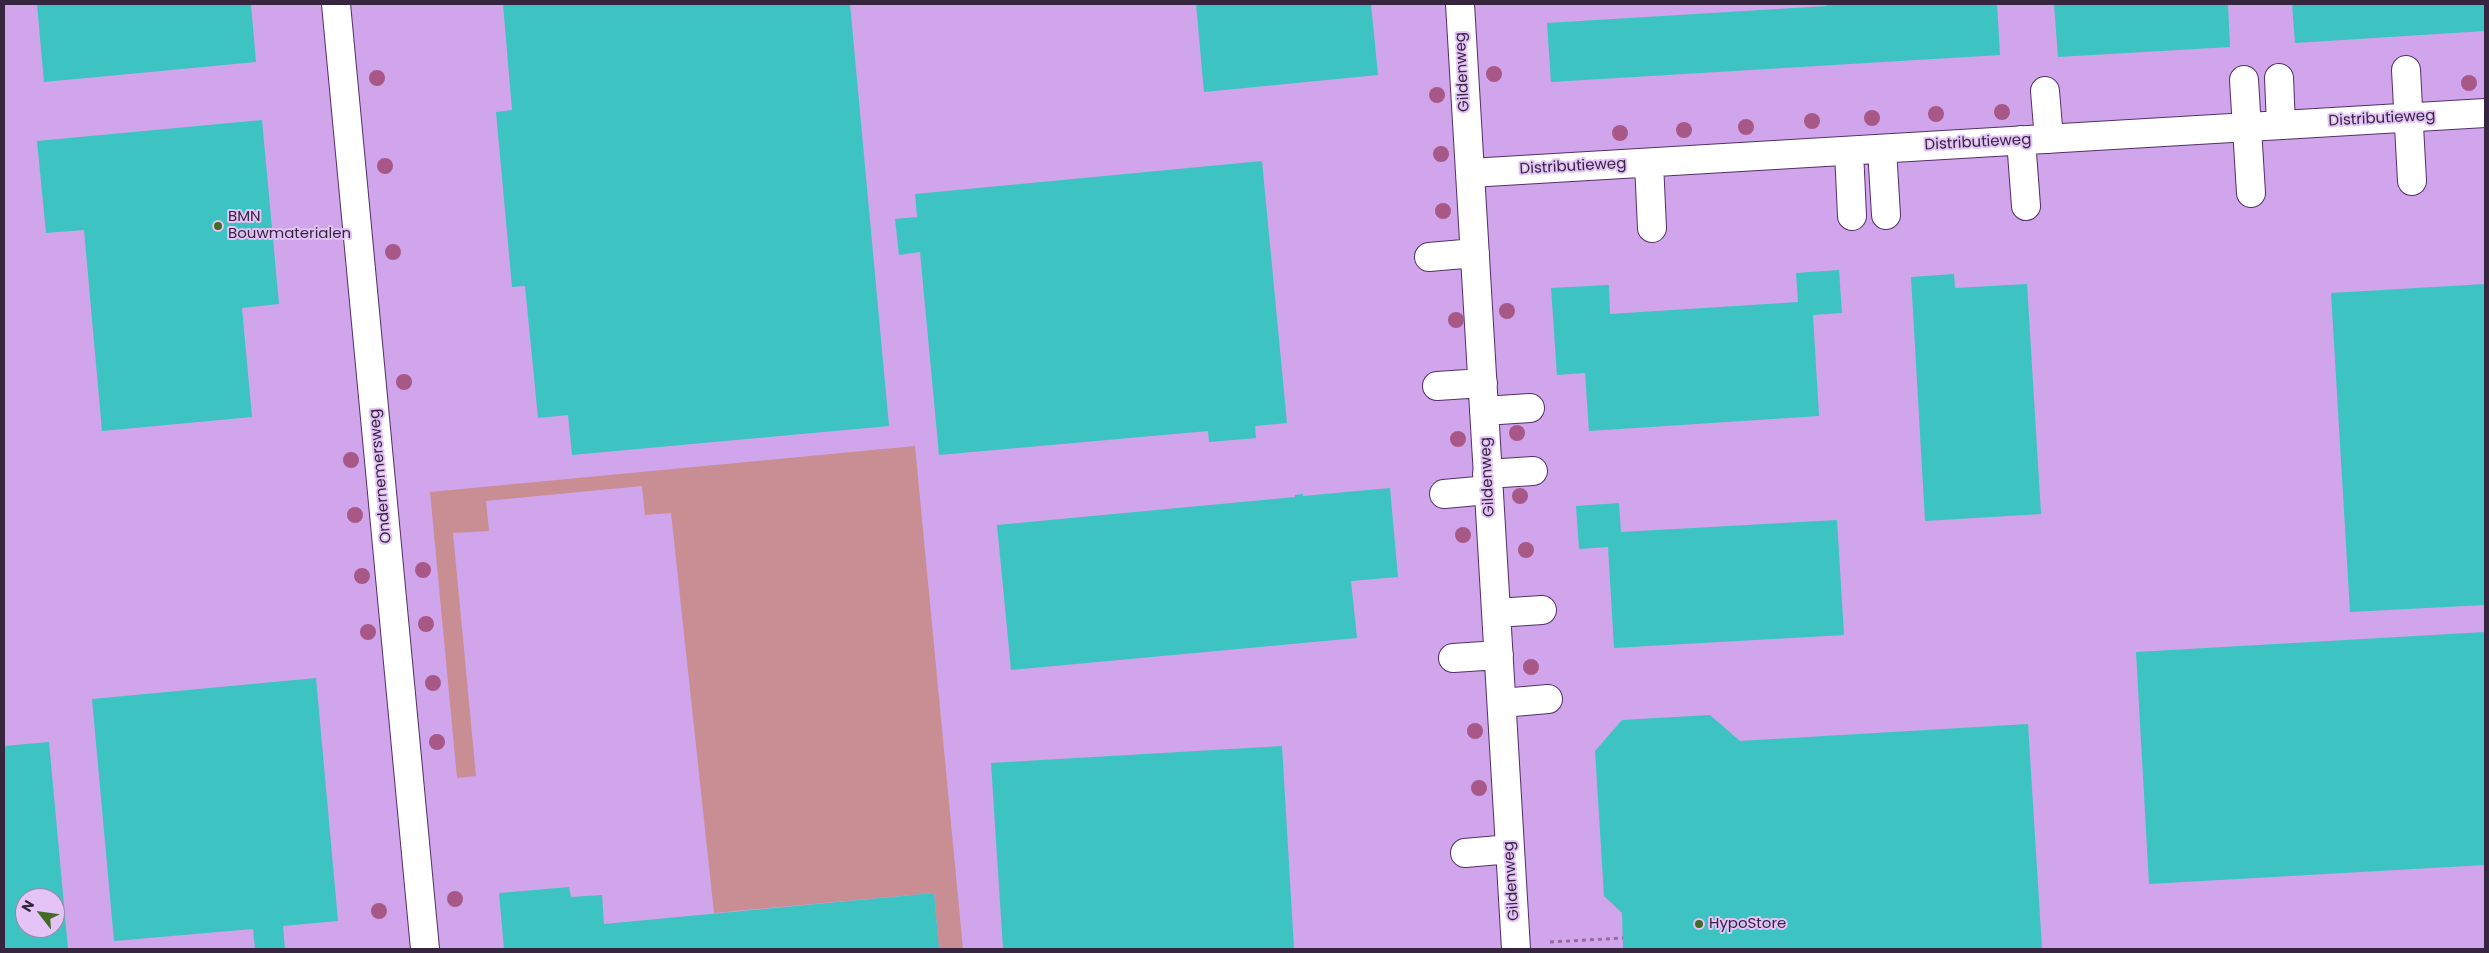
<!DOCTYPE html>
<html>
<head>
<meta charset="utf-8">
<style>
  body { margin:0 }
  #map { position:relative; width:2489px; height:953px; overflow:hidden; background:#dbb2f2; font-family:Poppins,sans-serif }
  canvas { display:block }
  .frame { position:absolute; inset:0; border:5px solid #35253e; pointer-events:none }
  .north { position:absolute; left:15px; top:888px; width:50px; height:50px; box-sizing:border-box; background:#e4c3f7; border:1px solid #9e84ad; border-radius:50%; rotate:300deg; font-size:14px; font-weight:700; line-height:20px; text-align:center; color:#35253e }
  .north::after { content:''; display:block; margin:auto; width:18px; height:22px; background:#456a24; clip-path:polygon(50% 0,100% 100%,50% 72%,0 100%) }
</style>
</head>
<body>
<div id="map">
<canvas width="2489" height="953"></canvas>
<div class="frame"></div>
<div class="north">N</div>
</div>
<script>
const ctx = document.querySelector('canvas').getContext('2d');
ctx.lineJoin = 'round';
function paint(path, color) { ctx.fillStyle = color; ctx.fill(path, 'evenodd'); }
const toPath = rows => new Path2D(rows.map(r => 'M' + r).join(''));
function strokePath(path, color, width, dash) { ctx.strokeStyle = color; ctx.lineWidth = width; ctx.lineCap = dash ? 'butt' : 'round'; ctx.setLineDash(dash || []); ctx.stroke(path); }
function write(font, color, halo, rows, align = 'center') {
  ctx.font = font + ' Poppins,sans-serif'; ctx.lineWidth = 4; ctx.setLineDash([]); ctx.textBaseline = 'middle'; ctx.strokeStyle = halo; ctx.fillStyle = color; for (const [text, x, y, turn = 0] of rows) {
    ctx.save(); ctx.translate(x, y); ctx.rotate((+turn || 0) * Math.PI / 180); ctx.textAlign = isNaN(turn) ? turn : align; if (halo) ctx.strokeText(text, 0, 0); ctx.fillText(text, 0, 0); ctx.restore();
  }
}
const built = toPath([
  [4,4,2485,4,2485,949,4,949],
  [25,898,55,898,55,928,25,928]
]);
const green = toPath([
  [915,446,963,949,939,949,934,893,714,913,671,513,645,515,642,486,486,501,489,531,453,533,476,776,457,778,430,492]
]);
const building = toPath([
  [37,4,251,4,256,62,44,82],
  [503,4,850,4,889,426,572,455,568,415,538,418,525,286,512,287,496,112,512,110],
  [1196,4,1371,4,1378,75,1204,92],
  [1826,4,1997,4,2000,55,1551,82,1547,23,1827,6],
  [2054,4,2228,4,2230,47,2058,57],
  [2292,4,2485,4,2485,31,2295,43],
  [262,120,279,304,242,308,252,417,102,431,84,230,46,233,37,141],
  [1262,161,1287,423,1255,426,1256,438,1209,442,1208,431,939,455,920,252,899,255,895,219,917,217,915,194],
  [1839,270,1842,313,1813,315,1819,416,1589,431,1585,373,1557,375,1551,288,1609,285,1610,314,1798,302,1796,273],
  [1954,274,1955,288,2027,284,2041,514,1925,521,1911,277],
  [2485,284,2485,605,2350,612,2331,293],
  [1390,488,1398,577,1351,581,1357,638,1011,670,997,525,1295,497,1295,495,1303,494,1303,496],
  [1619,503,1621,532,1837,520,1844,635,1614,648,1608,547,1579,549,1576,506],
  [2485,632,2485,865,2149,884,2136,652],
  [316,678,338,921,283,926,285,949,255,949,253,929,114,941,92,699],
  [1710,715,1740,741,2028,724,2042,949,1623,949,1622,913,1604,896,1595,751,1622,720],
  [49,742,68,949,4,949,4,746],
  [25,898,55,898,55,928,25,928],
  [1282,746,1294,949,1003,949,991,763],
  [569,887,571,897,602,895,604,924,934,893,939,949,504,949,499,893]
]);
const path = toPath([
  [1550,942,1623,938]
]);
const minor = toPath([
  [336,4,425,949],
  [1460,4,1516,949],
  [2406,70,2412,181],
  [2279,78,2281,125],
  [2244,80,2251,193],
  [2045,91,2049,139],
  [2021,140,2026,206],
  [1882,149,1886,215],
  [1849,151,1852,216],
  [1649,163,1652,228],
  [1470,173,2485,113],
  [1429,257,1475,253],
  [1437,386,1483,383],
  [1484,411,1530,408],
  [1487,474,1533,471],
  [1444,494,1488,490],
  [1496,613,1542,610],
  [1453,658,1499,655],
  [1502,703,1548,699],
  [1465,853,1510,849]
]);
const trees = [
  [1494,74],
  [377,78],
  [2469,83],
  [1437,95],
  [2002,112],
  [1936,114],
  [1872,118],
  [1812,121],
  [1746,127],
  [1684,130],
  [1620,133],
  [1441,154],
  [385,166],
  [1443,211],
  [393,252],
  [1507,311],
  [1456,320],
  [404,382],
  [1517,433],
  [1458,439],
  [351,460],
  [1520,496],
  [355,515],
  [1463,535],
  [1526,550],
  [423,570],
  [362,576],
  [426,624],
  [368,632],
  [1531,667],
  [433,683],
  [1475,731],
  [437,742],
  [1479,788],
  [455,899],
  [379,911]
];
const markers = [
  [218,226,5,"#456a24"],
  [1699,924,5,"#456a24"]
];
const streetNames = [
  ["Gildenweg",1463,72,-93],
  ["Distributieweg",2382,119,-3],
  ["Distributieweg",1978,143,-3],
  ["Distributieweg",1573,167,-3],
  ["Ondernemersweg",381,476,-95],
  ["Gildenweg",1488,477,-93],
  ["Gildenweg",1512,881,-94]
];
const poiNames = [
  ["BMN",228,217],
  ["Bouwmaterialen",228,234],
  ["HypoStore",1709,924]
];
paint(built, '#d1a5eb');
paint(green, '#c98e93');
paint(building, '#3dc3c1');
strokePath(minor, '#543067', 30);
strokePath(path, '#8d6f9d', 3, [4, 4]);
strokePath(minor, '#fff', 28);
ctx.fillStyle = '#a85886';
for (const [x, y] of trees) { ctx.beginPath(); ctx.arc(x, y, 8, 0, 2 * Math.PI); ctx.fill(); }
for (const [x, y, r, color] of markers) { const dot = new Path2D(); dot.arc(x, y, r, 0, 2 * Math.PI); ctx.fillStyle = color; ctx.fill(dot); strokePath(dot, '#e4c3f7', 2); }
write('15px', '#35253e', '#e4c3f7', streetNames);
write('15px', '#35253e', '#e4c3f7', poiNames, 'left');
</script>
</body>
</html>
